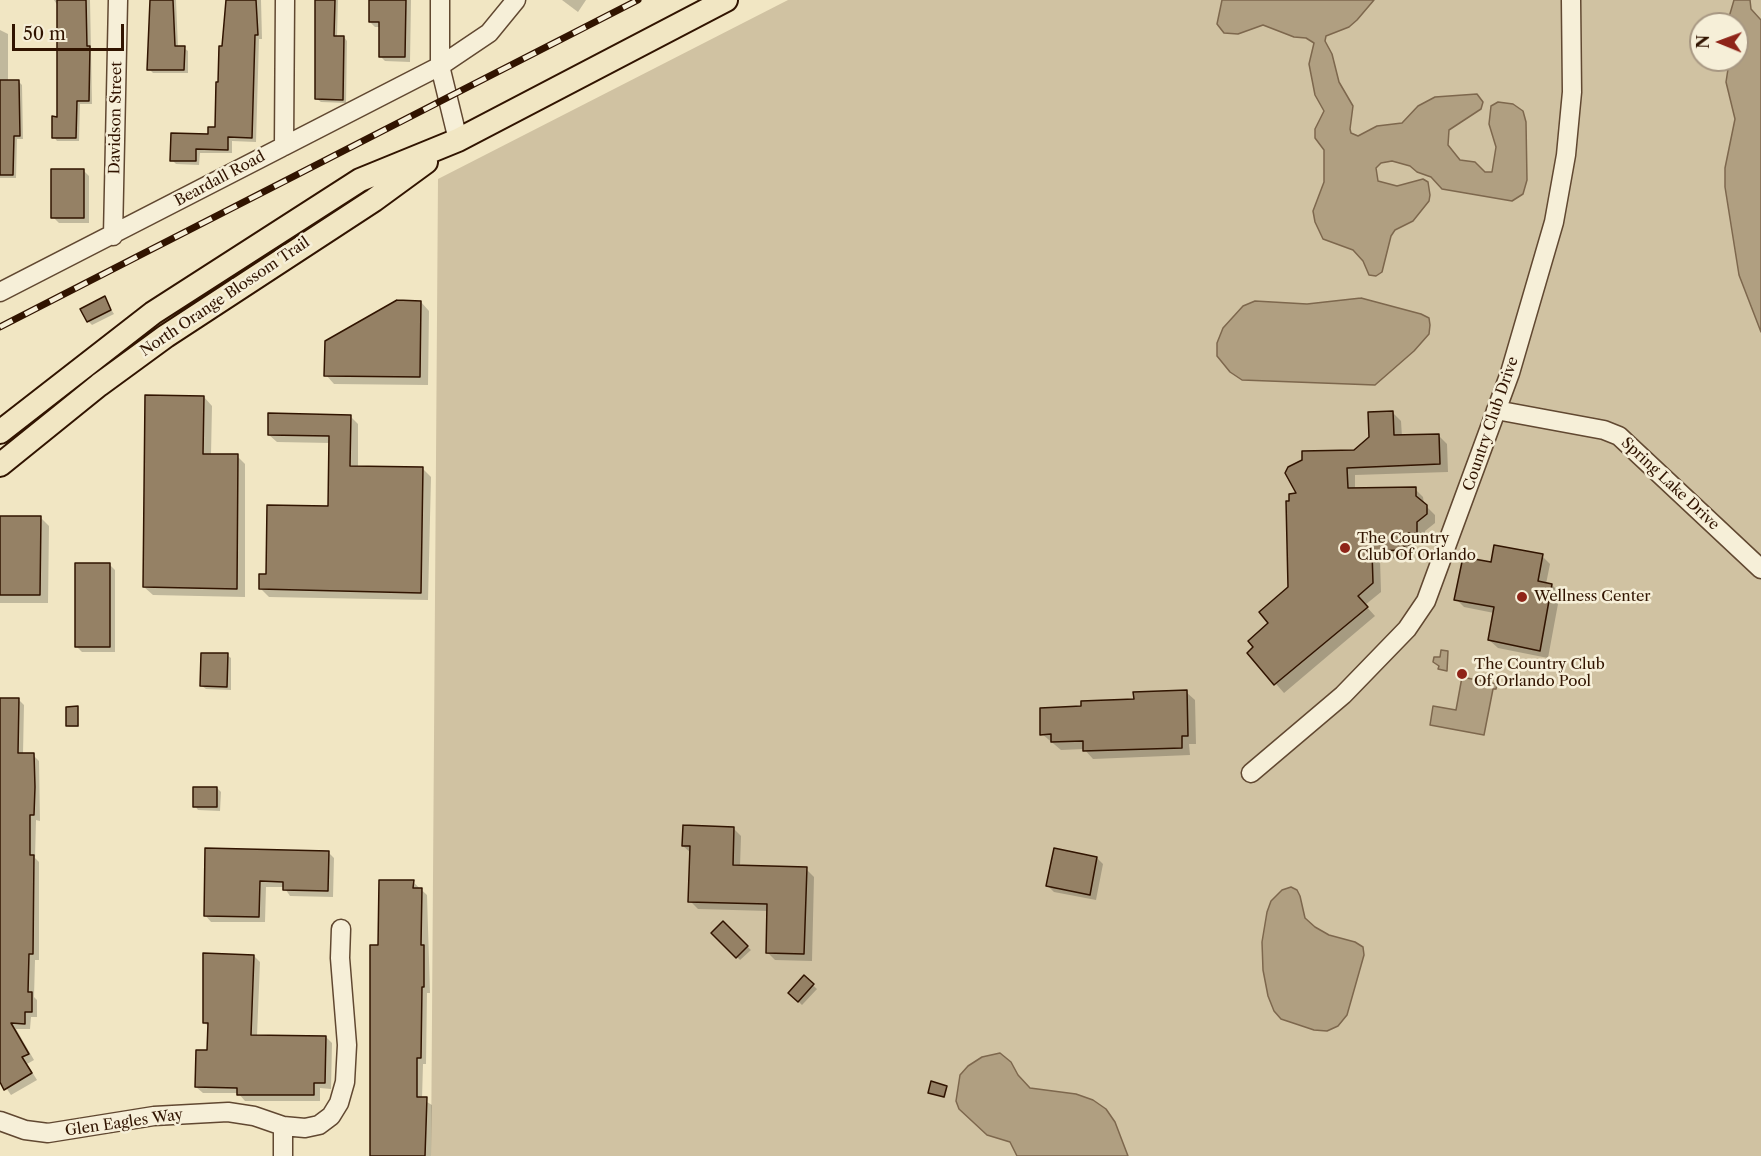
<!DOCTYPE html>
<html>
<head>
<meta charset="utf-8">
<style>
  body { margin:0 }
  #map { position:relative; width:1761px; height:1156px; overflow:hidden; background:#f1e6c3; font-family:"Libre Caslon Text",serif }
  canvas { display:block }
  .north { position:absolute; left:1689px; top:12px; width:60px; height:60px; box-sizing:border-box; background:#f6efd8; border:2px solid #a79782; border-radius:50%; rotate:271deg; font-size:16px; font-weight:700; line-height:24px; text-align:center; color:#311400 }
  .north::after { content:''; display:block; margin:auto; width:21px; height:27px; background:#8f2418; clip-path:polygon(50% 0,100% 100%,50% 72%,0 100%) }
  .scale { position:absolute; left:12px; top:24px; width:112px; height:27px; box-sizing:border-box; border:3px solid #311400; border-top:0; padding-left:8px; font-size:18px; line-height:21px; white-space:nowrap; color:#311400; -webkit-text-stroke:4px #f6efd8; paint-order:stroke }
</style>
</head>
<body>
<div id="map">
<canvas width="1761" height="1156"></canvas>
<div class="north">N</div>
<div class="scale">50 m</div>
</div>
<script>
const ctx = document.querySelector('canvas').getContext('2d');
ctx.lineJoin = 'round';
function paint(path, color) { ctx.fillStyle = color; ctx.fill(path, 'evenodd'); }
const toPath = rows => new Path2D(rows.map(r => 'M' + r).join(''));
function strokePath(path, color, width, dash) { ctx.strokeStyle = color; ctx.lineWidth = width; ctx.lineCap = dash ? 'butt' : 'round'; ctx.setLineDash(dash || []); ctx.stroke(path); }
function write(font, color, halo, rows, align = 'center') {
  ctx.font = font + ' "Libre Caslon Text",serif'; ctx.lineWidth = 5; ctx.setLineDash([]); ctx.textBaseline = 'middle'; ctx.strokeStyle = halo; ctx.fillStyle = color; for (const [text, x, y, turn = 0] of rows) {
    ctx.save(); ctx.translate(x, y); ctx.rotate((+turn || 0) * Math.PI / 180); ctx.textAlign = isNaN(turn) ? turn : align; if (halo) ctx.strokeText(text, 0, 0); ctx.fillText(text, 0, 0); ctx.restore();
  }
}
const green = toPath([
  [788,0,1734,0,1727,24,1701,24,1701,60,1726,60,1728,69,1726,82,1735,119,1725,168,1725,187,1739,275,1761,332,1761,1156,431,1156,438,179],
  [1750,0,1761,0,1761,20,1751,9]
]);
const water = toPath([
  [1222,0,1374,0,1357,20,1349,27,1326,36,1325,41,1332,54,1339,82,1353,106,1350,129,1351,133,1358,136,1377,126,1402,123,1418,106,1435,97,1477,94,1483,102,1481,109,1449,130,1448,145,1460,160,1475,162,1485,172,1492,172,1496,147,1489,124,1491,106,1498,102,1513,104,1523,111,1526,122,1527,180,1523,194,1512,201,1442,189,1431,177,1417,172,1410,166,1392,161,1381,163,1376,168,1378,181,1397,186,1423,179,1428,182,1430,195,1429,201,1413,221,1395,230,1391,236,1382,272,1376,276,1369,275,1363,261,1353,250,1323,239,1315,222,1313,211,1324,182,1324,150,1315,138,1315,129,1324,111,1315,95,1309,64,1314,43,1306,38,1294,37,1263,25,1238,34,1224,33,1217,24,1222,0],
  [1734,0,1750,0,1751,9,1761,20,1761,332,1739,275,1725,187,1725,168,1735,119,1726,82,1728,69,1726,60,1737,60,1737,24,1727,24,1734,0],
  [1361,298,1421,314,1429,318,1430,325,1429,334,1414,351,1375,385,1242,380,1230,372,1217,356,1217,343,1223,328,1243,306,1255,301,1307,304,1361,298],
  [1441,650,1448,651,1447,671,1438,669,1439,666,1433,662,1434,657,1440,657,1441,650],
  [1462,677,1497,684,1496,689,1493,689,1484,735,1430,725,1433,706,1456,710,1462,677],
  [1291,887,1297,890,1300,896,1305,918,1315,927,1329,935,1355,942,1363,947,1364,955,1347,1015,1338,1026,1327,1031,1314,1030,1281,1019,1274,1011,1268,996,1263,970,1262,942,1267,912,1271,901,1282,890,1291,887],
  [1000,1053,1011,1062,1018,1075,1030,1088,1076,1094,1093,1100,1106,1109,1115,1122,1128,1156,1017,1156,1010,1142,987,1135,959,1109,956,1101,960,1075,968,1066,982,1057,1000,1053]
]);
const shadow = toPath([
  [54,0,90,0,92,104,80,104,79,141,57,141,54,137,59,118,58,6],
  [150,0,176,0,178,47,184,48,188,51,188,73,153,73,149,69],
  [227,0,261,0,262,39,259,39,256,142,232,141,232,153,200,153,199,165,176,164,172,160,216,129],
  [317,0,338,0,337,37,344,37,347,41,346,103,321,102,317,99],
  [371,0,411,0,410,62,385,61,380,56,381,27,375,27,370,22],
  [562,0,586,0,578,12],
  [0,30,8,34,8,81,18,81,22,85,23,139,17,139,16,178,0,178],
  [83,170,89,176,89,223,59,223,53,217],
  [104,298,114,314,92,325,88,321],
  [421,302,429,311,428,385,334,384,326,375],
  [204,397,212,406,211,455,237,456,245,464,245,597,153,595,144,587],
  [1393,413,1401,421,1402,437,1439,436,1447,444,1448,472,1355,475,1355,489,1415,489,1423,497,1424,504,1435,515,1435,523,1425,531,1425,540,1416,540,1416,553,1411,554,1411,558,1380,559,1381,592,1365,605,1375,616,1284,693,1249,653,1270,623,1290,588,1299,495,1355,451],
  [350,416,358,424,358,468,423,469,431,477,428,600,269,597,261,589,267,576,330,507,331,443,277,442,269,435],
  [0,517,41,518,49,526,48,603,0,603],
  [1542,556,1550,564,1546,584,1552,585,1560,593,1548,658,1498,648,1489,640,1494,613,1464,607,1456,599,1492,564],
  [109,564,115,570,115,652,82,652,76,646],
  [227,655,231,658,231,690,206,689,202,686],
  [1186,692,1195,700,1196,744,1189,744,1190,755,1093,759,1084,749,1061,750,1042,734,1083,708],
  [0,699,18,699,24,705,23,754,33,755,39,761,40,821,36,820,35,858,39,862,39,960,35,960,34,997,37,1000,37,1017,31,1017,30,1029,16,1029,34,1060,27,1064,37,1080,11,1095,0,1079],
  [77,708,79,727,69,727,68,726],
  [217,788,221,792,220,811,198,810,195,806],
  [733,828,741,836,740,867,806,869,814,877,812,961,775,960,767,952,768,911,698,909,690,901,691,853,683,846],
  [206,849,328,852,334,858,333,897,290,896,284,887,266,887,265,922,211,922,205,915],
  [1097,858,1103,864,1096,900,1054,892,1048,886],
  [413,882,427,895,430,993,427,993,426,1064,423,1064,422,1099,432,1105,431,1156,371,1156,380,947],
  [723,923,751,950,740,960,713,933],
  [254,956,260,962,257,1036,326,1037,332,1043,331,1089,320,1088,320,1101,245,1101,238,1093,203,1093,196,1087,209,1052,209,1027,204,1022],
  [804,977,817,989,802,1005,790,993],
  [947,1087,945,1098,930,1093]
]);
const building = toPath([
  [57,0,86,0,87,46,90,46,89,101,77,101,76,138,52,138,52,116,57,117,57,0],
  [150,0,173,0,175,46,185,46,184,70,147,70,150,0],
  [226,0,256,0,258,35,255,35,252,138,228,137,228,150,196,149,196,161,170,161,171,133,208,134,208,127,215,127,216,82,218,82,219,46,222,46,226,0],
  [315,0,335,0,334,36,344,36,343,100,315,99,315,0],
  [369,0,406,0,405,57,379,57,379,22,369,22,369,0],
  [0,80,19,80,20,136,14,136,13,175,0,175,0,80],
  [51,169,84,169,84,218,51,218,51,169],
  [105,296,111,310,87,322,80,309,105,296],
  [397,300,421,301,420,377,324,376,325,341,397,300],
  [145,395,204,396,203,454,238,454,237,589,143,587,145,395],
  [1393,411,1394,435,1439,434,1440,464,1347,468,1348,488,1416,487,1416,496,1427,505,1427,514,1417,522,1417,533,1408,533,1409,545,1404,546,1404,550,1372,551,1373,583,1358,596,1368,607,1274,685,1247,653,1253,647,1248,641,1268,623,1259,612,1288,587,1286,501,1289,501,1289,494,1296,493,1285,473,1288,467,1302,460,1302,451,1354,450,1369,437,1368,412,1393,411],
  [268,413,351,415,350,466,423,467,421,593,259,589,259,574,266,574,267,505,328,506,329,436,268,435,268,413],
  [0,516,41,516,40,595,0,595,0,516],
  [1494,545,1543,554,1538,581,1552,584,1540,651,1488,640,1494,607,1454,600,1463,557,1491,562,1494,545],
  [75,563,110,563,110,647,75,647,75,563],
  [201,653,228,653,227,687,200,686,201,653],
  [1187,690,1188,736,1182,736,1182,748,1083,751,1083,741,1051,742,1051,734,1040,735,1040,708,1081,706,1081,701,1134,699,1133,692,1187,690],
  [0,698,19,698,18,753,34,753,35,787,34,815,30,815,30,855,34,855,33,954,29,954,28,992,32,992,32,1012,25,1012,25,1024,11,1023,29,1054,22,1057,32,1073,4,1090,0,1082,0,698],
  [78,706,78,726,66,726,66,707,78,706],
  [193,787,217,787,217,807,193,807,193,787],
  [683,825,734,827,733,865,807,867,804,954,766,953,767,904,688,902,690,846,682,846,683,825],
  [205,848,329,851,328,891,283,890,283,882,260,881,259,917,204,916,205,848],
  [1054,848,1097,857,1090,895,1046,886,1054,848],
  [379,880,414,880,413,888,422,888,421,945,424,945,424,987,422,987,421,1058,417,1058,417,1097,427,1097,425,1156,370,1156,370,945,378,945,379,880],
  [723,921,748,946,736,958,711,933,723,921],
  [203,953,254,955,251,1035,326,1036,325,1083,314,1083,314,1095,237,1095,237,1088,195,1087,196,1050,207,1050,208,1023,203,1023,203,953],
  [804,975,814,984,798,1002,788,993,804,975],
  [931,1081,947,1086,944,1097,928,1093,931,1081]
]);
const minor = toPath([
  [440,0,440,66,458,140],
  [284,146,285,0],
  [113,236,118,0],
  [0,292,440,66,489,33,516,0],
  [1496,410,1604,430,1619,436,1761,569],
  [1251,773,1343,695,1407,629,1426,601,1510,373,1554,222,1566,155,1572,92,1571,0],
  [0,1121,25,1130,48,1133,154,1116,228,1112,254,1116,283,1126,305,1128,319,1125,331,1116,339,1103,345,1082,347,1045,340,958,341,929],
  [283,1156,283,1126]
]);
const major = toPath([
  [0,432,153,313,360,180,458,140,726,0],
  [0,465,99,385,166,336,374,200,426,162]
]);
const rail = toPath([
  [0,327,638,0]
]);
const markers = [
  [1345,548,6,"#8f2418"],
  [1522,597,6,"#8f2418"],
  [1462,674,6,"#8f2418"]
];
const streetNames = [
  ["Davidson Street",116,118,-89],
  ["Beardall Road",220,179,-28],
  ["North Orange Blossom Trail",225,297,-34],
  ["Country Club Drive",1491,424,-71],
  ["Spring Lake Drive",1670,484,43],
  ["Glen Eagles Way",124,1123,-8]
];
const poiNames = [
  ["The Country",1357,539],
  ["Club Of Orlando",1357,556],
  ["Wellness Center",1534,597],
  ["The Country Club",1474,665],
  ["Of Orlando Pool",1474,682]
];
paint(green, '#d0c2a2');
paint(water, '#b09f81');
strokePath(water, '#7d674d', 1.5);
paint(shadow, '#0003');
paint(building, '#958165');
strokePath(building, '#311400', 1.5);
strokePath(minor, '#614831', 21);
strokePath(major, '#311400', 26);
strokePath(minor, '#f6efd8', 18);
strokePath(major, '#f1e6c3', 22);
strokePath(rail, '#311400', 7);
strokePath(rail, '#f6efd8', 4.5, [14]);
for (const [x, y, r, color] of markers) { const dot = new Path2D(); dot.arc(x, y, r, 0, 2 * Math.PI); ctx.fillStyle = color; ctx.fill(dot); strokePath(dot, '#f6efd8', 2); }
write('15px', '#311400', '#f6efd8', streetNames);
write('15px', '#311400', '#f6efd8', poiNames, 'left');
</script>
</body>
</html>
